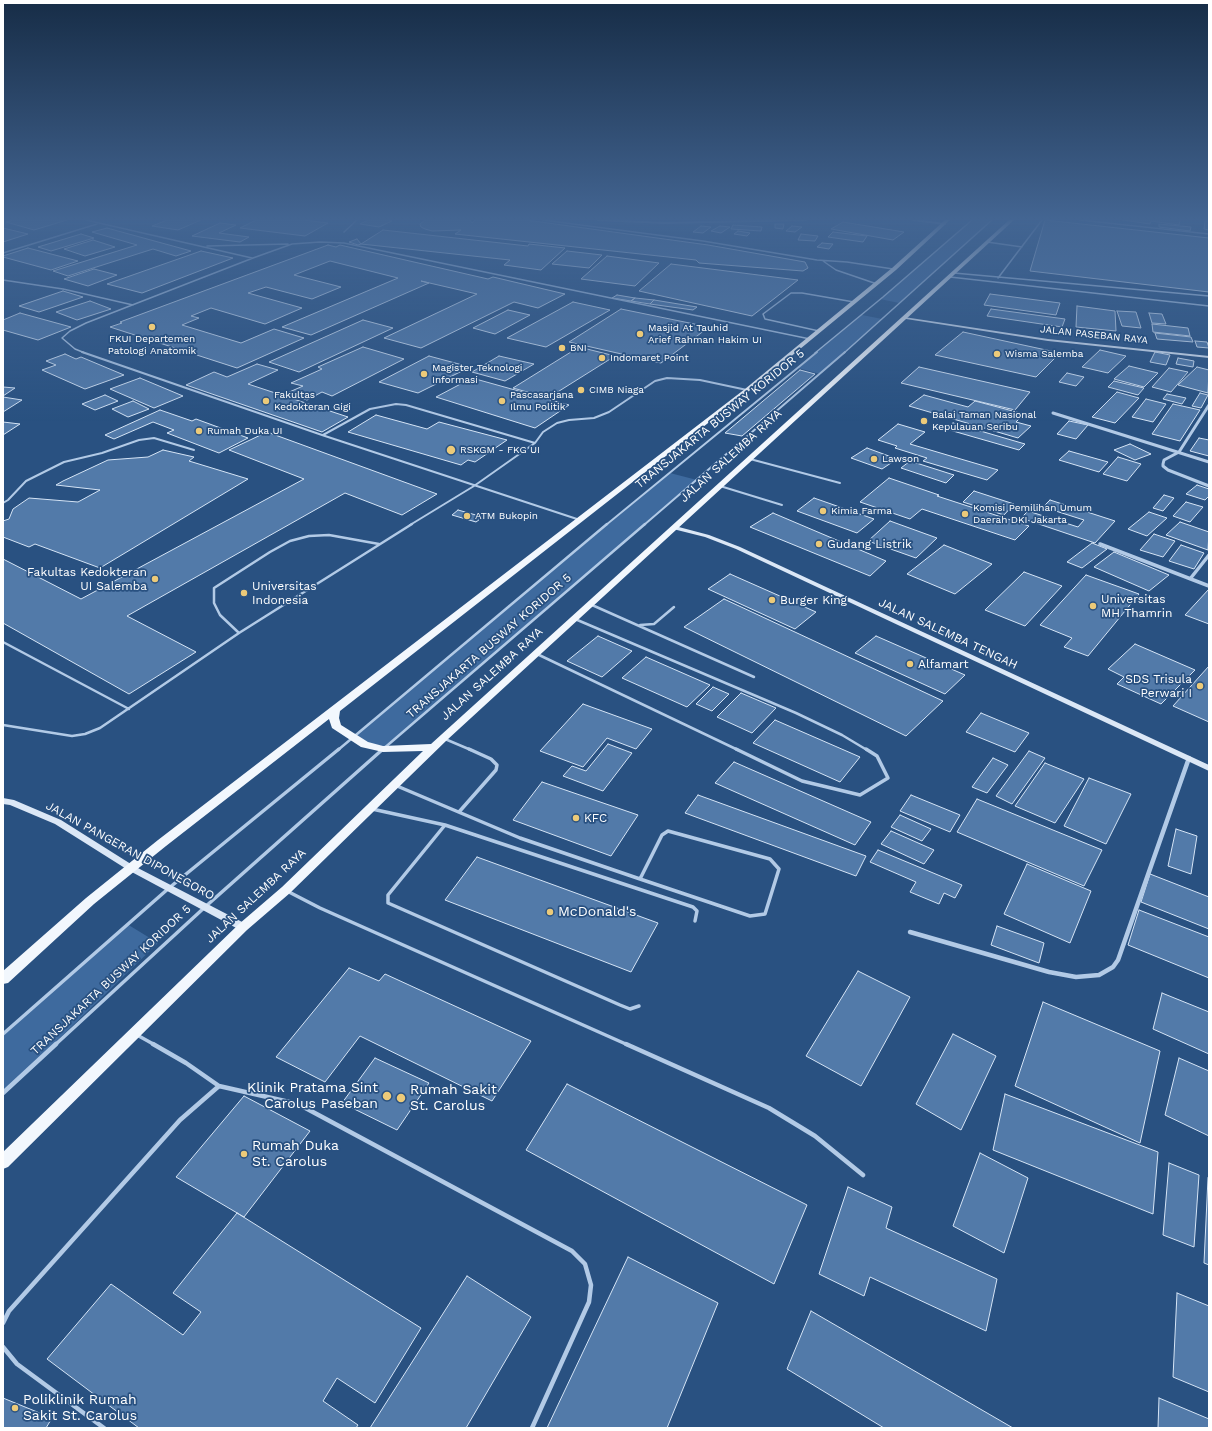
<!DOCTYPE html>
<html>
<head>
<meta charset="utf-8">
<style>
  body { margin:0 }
  #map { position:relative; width:1212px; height:1431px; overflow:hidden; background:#295181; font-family:"Work Sans",sans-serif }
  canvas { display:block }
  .frame { position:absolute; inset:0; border:4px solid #fff; pointer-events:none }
</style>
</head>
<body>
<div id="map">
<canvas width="1212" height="1431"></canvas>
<div class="frame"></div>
</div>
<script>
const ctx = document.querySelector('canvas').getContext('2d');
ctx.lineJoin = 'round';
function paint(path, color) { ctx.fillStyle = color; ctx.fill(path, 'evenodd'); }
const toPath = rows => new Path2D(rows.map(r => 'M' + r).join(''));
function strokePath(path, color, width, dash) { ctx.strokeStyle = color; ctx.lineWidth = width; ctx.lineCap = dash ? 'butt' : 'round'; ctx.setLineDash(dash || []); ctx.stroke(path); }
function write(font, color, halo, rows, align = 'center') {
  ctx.font = font + ' "Work Sans",sans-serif'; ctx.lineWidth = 3.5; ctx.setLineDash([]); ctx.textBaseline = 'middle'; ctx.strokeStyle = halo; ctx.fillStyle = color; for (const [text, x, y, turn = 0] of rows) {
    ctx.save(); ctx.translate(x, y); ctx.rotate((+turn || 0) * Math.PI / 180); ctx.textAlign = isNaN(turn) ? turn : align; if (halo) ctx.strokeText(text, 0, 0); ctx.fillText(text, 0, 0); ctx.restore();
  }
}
const green = toPath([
  [972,220,992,220,899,303,880,299],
  [862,315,882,319,820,374,798,368],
  [670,473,697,480,383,749,352,738],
  [127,924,158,943,3,1093,3,1036,45,997]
]);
const building = toPath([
  [13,220,67,220,34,230,6,222,13,220],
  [167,220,201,220,178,230,152,226,167,220],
  [256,220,304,220,328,223,305,236,240,228,256,220],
  [368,220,387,220,392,221,379,227,360,224,368,220],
  [470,220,472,223,475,220,526,220,708,245,805,262,808,268,803,271,699,263,696,260,455,234,461,230,432,231,425,229,421,227,420,224,425,220,470,220],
  [1045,220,1209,238,1209,292,1030,271,1045,220],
  [1123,220,1180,220,1179,225,1151,221,1150,224,1123,220],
  [1205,221,1209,221,1209,230,1204,229,1205,221],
  [843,222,904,232,893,240,831,229,843,222],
  [220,223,236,225,219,233,249,237,240,242,192,236,220,223],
  [775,224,784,224,783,229,775,228,775,224],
  [1159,224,1191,227,1190,231,1159,227,1159,224],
  [733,225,762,227,761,231,731,229,733,225],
  [701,226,711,227,703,233,693,232,701,226],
  [720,226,730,227,721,233,711,231,720,226],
  [792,226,802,227,795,232,786,231,792,226],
  [3,228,28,234,3,242,3,228],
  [107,228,191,251,176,256,153,249,68,276,53,271,137,245,92,232,107,228],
  [383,230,528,246,529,244,565,248,541,270,504,265,510,260,361,244,383,230],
  [738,231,750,233,747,236,734,234,738,231],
  [833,232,867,236,863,242,828,237,833,232],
  [81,234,94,238,51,251,38,247,81,234],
  [801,234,818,236,815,241,798,240,801,234],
  [357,239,361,244,358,245,349,242,357,239],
  [93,240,115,247,85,256,64,249,93,240],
  [822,243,833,244,829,249,817,247,822,243],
  [328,245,336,247,340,245,488,279,493,277,565,294,538,308,514,302,421,348,384,338,477,294,421,281,429,283,311,335,282,327,398,278,330,261,294,275,341,287,312,299,266,287,248,293,302,308,265,324,211,308,191,316,199,318,182,325,241,343,274,329,304,338,237,368,110,327,122,323,120,322,328,245],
  [28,248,78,261,51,270,3,257,3,256,28,248],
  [201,251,233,258,142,293,107,284,201,251],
  [567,251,602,255,589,268,552,264,567,251],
  [607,256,659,263,635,286,581,279,607,256],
  [671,264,798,280,752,316,639,291,671,264],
  [94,269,117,275,88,286,64,279,94,269],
  [63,291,83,297,39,312,19,306,63,291],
  [990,294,1060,303,1056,315,984,305,990,294],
  [617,295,635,298,631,301,612,298,617,295],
  [635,298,654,300,650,304,631,301,635,298],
  [654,300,697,307,693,310,650,304,654,300],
  [90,301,111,309,77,320,56,312,90,301],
  [573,302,610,310,546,347,507,338,573,302],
  [1077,306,1115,311,1116,331,1076,327,1077,306],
  [621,309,709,327,661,363,569,342,621,309],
  [991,309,1065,319,1062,327,987,316,991,309],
  [508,310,530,315,495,334,473,328,508,310],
  [1117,311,1136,312,1141,328,1122,326,1117,311],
  [20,313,71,327,38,340,3,330,3,320,20,313],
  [1149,313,1162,314,1166,324,1152,323,1149,313],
  [363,320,393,328,299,372,269,362,363,320],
  [1152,324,1188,328,1190,336,1153,332,1152,324],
  [963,332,1060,353,1036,377,935,355,963,332],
  [1155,333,1191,337,1193,342,1157,339,1155,333],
  [1195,341,1207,342,1209,348,1197,347,1195,341],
  [363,347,404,359,332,396,322,392,307,400,287,393,303,386,291,383,322,369,318,367,363,347],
  [579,347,615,356,548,398,513,388,579,347],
  [1100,350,1126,356,1108,373,1082,367,1100,350],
  [1155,352,1170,355,1166,365,1150,362,1155,352],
  [65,354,76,359,81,357,124,375,85,389,42,370,56,365,46,361,65,354],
  [429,356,470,367,418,393,379,382,429,356],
  [499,356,534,364,505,381,472,372,499,356],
  [1178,358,1194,361,1193,367,1176,364,1178,358],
  [257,364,278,370,248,384,348,417,322,432,186,385,214,372,227,377,257,364],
  [1129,366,1158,373,1144,387,1114,379,1129,366],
  [919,367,1030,392,1015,410,901,383,919,367],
  [1197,367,1209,370,1208,393,1178,385,1197,367],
  [1169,368,1188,372,1171,392,1152,387,1169,368],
  [800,370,815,374,742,436,725,433,800,370],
  [1067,373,1084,377,1076,386,1059,382,1067,373],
  [140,378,183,396,154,408,110,389,140,378],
  [472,378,569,405,535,428,436,397,472,378],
  [1114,381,1144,388,1138,395,1108,387,1114,381],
  [3,387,15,388,3,396,3,387],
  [1117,392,1139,398,1115,423,1092,417,1117,392],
  [1200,393,1208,395,1201,408,1192,406,1200,393],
  [1167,394,1186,398,1182,404,1163,399,1167,394],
  [105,395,118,401,95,410,82,404,105,395],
  [924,395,968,407,975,401,1024,414,1016,422,1031,426,1018,438,909,406,924,395],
  [3,397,22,400,3,412,3,397],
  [1146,399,1166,404,1153,422,1132,417,1146,399],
  [133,401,149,409,128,417,112,409,133,401],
  [1173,404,1200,410,1180,441,1152,434,1173,404],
  [160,410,192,421,196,419,248,438,219,453,167,433,174,430,153,422,114,439,105,435,160,410],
  [376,415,427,429,439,422,507,440,475,462,468,460,461,465,348,432,376,415],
  [1069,421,1088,425,1076,439,1057,434,1069,421],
  [3,422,20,424,3,435,3,422],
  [953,423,1025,444,1019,450,946,429,953,423],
  [898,424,925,432,910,444,998,470,987,480,923,461,927,458,895,448,897,446,878,440,898,424],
  [267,432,437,494,402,515,345,493,127,616,196,652,129,694,3,623,3,559,81,599,304,479,229,450,267,432],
  [1199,438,1209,440,1209,456,1190,451,1199,438],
  [1130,444,1151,454,1135,460,1114,450,1130,444],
  [867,448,897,459,882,469,851,458,867,448],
  [163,450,194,457,189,461,248,479,100,568,35,544,29,547,3,537,3,521,9,519,13,509,29,498,78,502,100,490,56,485,63,481,108,460,148,457,163,450],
  [1069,451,1108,462,1099,472,1059,460,1069,451],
  [1118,457,1141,464,1127,481,1103,474,1118,457],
  [910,461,954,475,946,483,901,468,910,461],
  [889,478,939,495,937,496,1029,526,1015,540,922,509,910,519,860,502,889,478],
  [1197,485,1209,489,1209,496,1205,500,1186,494,1197,485],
  [974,491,1014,504,1004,515,963,502,974,491],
  [1164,495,1174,498,1163,511,1153,508,1164,495],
  [814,498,874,519,857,533,797,511,814,498],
  [1050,500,1115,521,1095,543,1021,518,1028,511,1078,527,1084,520,1043,507,1050,500],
  [1186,502,1203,507,1190,522,1173,516,1186,502],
  [458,510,483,517,476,522,452,515,458,510],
  [1149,512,1167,518,1147,536,1128,529,1149,512],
  [773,513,886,561,870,576,750,527,773,513],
  [890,521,937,538,916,558,868,541,890,521],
  [1180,522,1209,532,1208,550,1166,535,1180,522],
  [1154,534,1175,541,1163,557,1140,550,1154,534],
  [1092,543,1107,549,1082,568,1067,562,1092,543],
  [944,545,992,564,955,594,907,574,944,545],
  [1181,545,1204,553,1194,569,1169,561,1181,545],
  [1114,552,1169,575,1149,591,1094,567,1114,552],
  [1024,572,1062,586,1025,626,985,610,1024,572],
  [730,574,816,612,795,629,708,589,730,574],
  [1086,575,1139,594,1088,656,1064,647,1072,638,1040,625,1086,575],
  [1209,589,1209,624,1185,615,1209,589],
  [724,599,943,701,906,736,684,627,724,599],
  [598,636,632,651,602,677,567,661,598,636],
  [876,636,965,675,945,694,855,653,876,636],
  [1135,644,1195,670,1161,704,1117,684,1124,677,1108,669,1135,644],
  [646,657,710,685,687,707,622,678,646,657],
  [1209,666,1209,722,1173,706,1209,666],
  [713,687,729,694,712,711,696,704,713,687],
  [741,693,776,708,752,733,717,717,741,693],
  [583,704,652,729,636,749,607,738,583,767,540,751,583,704],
  [981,713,1029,733,1015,752,966,732,981,713],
  [775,720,860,757,840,782,753,743,775,720],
  [608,744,632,753,603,791,563,776,572,766,586,771,608,744],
  [1029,751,1045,758,1012,804,996,796,1029,751],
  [993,758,1008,765,987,793,972,787,993,758],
  [734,762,871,822,855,845,715,783,734,762],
  [1045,763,1084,779,1055,823,1015,806,1045,763],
  [1089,778,1131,794,1106,844,1064,826,1089,778],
  [542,782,638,815,611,856,513,820,542,782],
  [698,795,866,856,856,876,685,813,698,795],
  [911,795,960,815,950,832,900,811,911,795],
  [977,799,1102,850,1084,886,957,832,977,799],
  [900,815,931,829,922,841,891,827,900,815],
  [1176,829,1197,836,1191,874,1168,866,1176,829],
  [891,831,934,850,924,864,881,844,891,831],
  [878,850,962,885,955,898,944,893,939,904,910,892,916,882,870,862,878,850],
  [477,857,658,923,631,972,445,900,477,857],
  [1027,864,1091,891,1070,943,1004,914,1027,864],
  [1150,874,1209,897,1209,929,1141,902,1150,874],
  [1139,910,1209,937,1209,978,1128,945,1139,910],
  [997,926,1044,943,1039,963,991,945,997,926],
  [349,968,379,981,385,974,531,1041,492,1101,360,1036,325,1082,276,1057,349,968],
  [858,971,910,997,861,1086,806,1056,858,971],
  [1162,993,1209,1012,1209,1054,1153,1029,1162,993],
  [1043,1002,1160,1051,1140,1143,1015,1086,1043,1002],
  [953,1034,996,1056,961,1130,916,1104,953,1034],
  [375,1058,429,1083,397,1130,342,1103,375,1058],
  [1179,1058,1209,1071,1209,1136,1165,1115,1179,1058],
  [567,1084,807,1205,774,1284,526,1150,567,1084],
  [1005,1094,1158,1152,1153,1214,993,1150,1005,1094],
  [244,1096,310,1131,244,1217,176,1177,244,1096],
  [980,1153,1028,1178,1004,1253,953,1226,980,1153],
  [1169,1163,1199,1175,1194,1247,1163,1235,1169,1163],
  [1208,1178,1209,1179,1209,1265,1204,1263,1208,1178],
  [848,1187,892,1207,886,1228,997,1279,986,1331,870,1277,864,1296,819,1274,848,1187],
  [237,1213,421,1328,375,1403,337,1378,323,1401,358,1425,356,1428,139,1428,47,1359,111,1284,183,1335,201,1312,173,1293,237,1213],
  [628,1257,718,1303,667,1428,547,1428,628,1257],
  [467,1276,531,1317,466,1428,370,1428,467,1276],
  [1177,1293,1209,1306,1209,1392,1173,1377,1177,1293],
  [811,1311,1013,1428,884,1428,787,1369,811,1311],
  [3,1398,52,1418,46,1428,3,1428,3,1398],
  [1159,1398,1209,1419,1209,1428,1158,1428,1159,1398]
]);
const laneFar4 = toPath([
  [86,220,252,258],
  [543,220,703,241,817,260,847,262,893,269],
  [1080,220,1209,234],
  [344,232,357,220],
  [987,242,1022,247],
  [207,246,288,244],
  [3,253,97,224],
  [823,261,836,270,877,284],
  [954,273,1209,296],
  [950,277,1209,306],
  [998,278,1042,220],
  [3,280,63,289,133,305],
  [819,331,765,319,763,314,791,293,802,293,854,302],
  [85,353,75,349,62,338,70,331,86,323,253,258,292,244,320,242,344,243,810,339],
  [815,353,883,297,972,220],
  [844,353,992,220]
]);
const laneFar3 = toPath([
  [82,352,322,435,580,520],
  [323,435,370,409,396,404,406,405,535,443],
  [750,459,840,483],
  [720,486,782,505],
  [3,503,8,500,26,481,64,462,102,453,139,440,154,438,194,450],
  [410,525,474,486,535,443,543,432,557,423,569,420,594,418,609,412,655,381,667,378,700,380,747,390],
  [606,525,817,352],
  [644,525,845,352]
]);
const laneFar2 = toPath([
  [592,605,754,677],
  [575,619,796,713,842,735,867,750],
  [640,625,654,624,674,607],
  [239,633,220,615,214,603,214,588,270,552,290,541,309,536,329,535,379,544],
  [3,642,129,709],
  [537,654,738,750],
  [3,725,72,736,85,734,100,728,239,633,412,524],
  [445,739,471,750],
  [338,750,607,524],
  [382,750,645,524]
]);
const laneFar1 = toPath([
  [736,749,802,781,860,795,888,778,877,756,866,749],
  [397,786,520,838,640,879],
  [372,809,445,825,693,907,697,911,695,921],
  [459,812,496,770,497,765,491,759,469,749],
  [445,825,388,895,388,903,620,1005,630,1009,639,1006],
  [668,831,770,859,779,869,765,914,750,916,640,879,662,835,668,831],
  [287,891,320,908,628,1045],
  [3,1034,169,888,339,749],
  [137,1035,155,1045],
  [55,1045,205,907,383,749]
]);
const lane = toPath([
  [153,1044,186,1063,219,1086],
  [626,1044,769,1108,815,1136,863,1175],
  [3,1093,56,1044],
  [3,1323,9,1311,180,1120,219,1086,298,1104,572,1251,585,1264,591,1285,589,1302,532,1428],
  [3,1347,17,1364,104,1428]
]);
const streetFar3 = toPath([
  [598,220,664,223,806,220],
  [913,220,945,224]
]);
const streetFar2 = toPath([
  [1209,405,1179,452,1164,460,1163,464,1163,466,1168,470,1209,486],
  [1053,413,1209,462]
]);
const streetFar1 = toPath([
  [1100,544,1209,586],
  [1190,579,1209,555]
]);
const street = toPath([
  [910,932,1049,972,1076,977,1099,975,1113,967,1118,960,1189,758]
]);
const secondary = toPath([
  [904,317,1048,339,1209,356,1209,358,1048,341,906,319,904,319,904,317],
  [675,526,709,535,740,547,1209,765,1209,771,736,549,705,537,673,529,672,528,675,526],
  [3,798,14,800,61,820,134,866,246,924,248,927,246,930,243,931,240,930,128,870,55,824,10,805,3,804,3,798]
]);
const primary = toPath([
  [945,220,950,220,896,270,749,391,340,711,339,718,341,725,368,742,383,746,431,744,1009,220,1014,220,447,740,290,893,247,930,8,1167,3,1169,3,1152,239,924,282,887,423,751,383,752,361,747,332,728,329,719,166,846,94,904,8,983,3,984,3,971,86,898,158,840,745,389,892,268,945,220]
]);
const markers = [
  [152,327,4,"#ecca79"],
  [640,334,4,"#ecca79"],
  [562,348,4,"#ecca79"],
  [997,354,4,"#ecca79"],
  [602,358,4,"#ecca79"],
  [424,374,4,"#ecca79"],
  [581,390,4,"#ecca79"],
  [266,401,4,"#ecca79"],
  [502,401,4,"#ecca79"],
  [924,421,4,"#ecca79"],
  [199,431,4,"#ecca79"],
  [451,450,5,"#ecca79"],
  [874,459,4,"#ecca79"],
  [823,511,4,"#ecca79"],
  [965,514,4,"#ecca79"],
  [467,516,4,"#ecca79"],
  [819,544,4,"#ecca79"],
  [155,579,4,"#ecca79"],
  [244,593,4,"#ecca79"],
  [772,600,4,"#ecca79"],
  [1093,606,4,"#ecca79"],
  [910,664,4,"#ecca79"],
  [1200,686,4,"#ecca79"],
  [576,818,4,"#ecca79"],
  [550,912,4,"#ecca79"],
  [387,1096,5,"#ecca79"],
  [401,1098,5,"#ecca79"],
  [244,1154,4,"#ecca79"],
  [15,1408,4,"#ecca79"]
];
const farPoinames = [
  ["Masjid At Tauhid",648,328],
  ["Arief Rahman Hakim UI",648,340],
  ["FKUI Departemen",152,339,"center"],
  ["Patologi Anatomik",152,351,"center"],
  ["BNI",570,348],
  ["Wisma Salemba",1005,354],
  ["Indomaret Point",610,358],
  ["Magister Teknologi",432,368],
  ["Informasi",432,380],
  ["CIMB Niaga",589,390],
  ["Fakultas",274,395],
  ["Kedokteran Gigi",274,407],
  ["Pascasarjana",510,395],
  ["Ilmu Politik",510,407],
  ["Balai Taman Nasional",932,415],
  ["Kepulauan Seribu",932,427],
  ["Rumah Duka UI",207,431],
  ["RSKGM - FKG UI",460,450],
  ["Lawson",882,459],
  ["Komisi Pemilihan Umum",973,508],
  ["Daerah DKI Jakarta",973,520],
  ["Kimia Farma",831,511],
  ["ATM Bukopin",475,516]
];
const farStreetnames = [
  ["JALAN PASEBAN RAYA",1094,335,6]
];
const streetNames = [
  ["TRANSJAKARTA BUSWAY KORIDOR 5",720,419,-39],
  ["JALAN SALEMBA RAYA",731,456,-42],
  ["JALAN SALEMBA TENGAH",948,634,25],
  ["TRANSJAKARTA BUSWAY KORIDOR 5",489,646,-41],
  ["JALAN SALEMBA RAYA",492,674,-42],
  ["JALAN PANGERAN DIPONEGORO",130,851,29],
  ["JALAN SALEMBA RAYA",256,896,-43],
  ["TRANSJAKARTA BUSWAY KORIDOR 5",111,980,-43]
];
const poiNames = [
  ["Gudang Listrik",827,544],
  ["Fakultas Kedokteran",147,572,"right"],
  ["UI Salemba",147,586,"right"],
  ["Universitas",252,586],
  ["Indonesia",252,600],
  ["Universitas",1101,599],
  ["MH Thamrin",1101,613],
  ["Burger King",780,600],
  ["Alfamart",918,664],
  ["SDS Trisula",1192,679,"right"],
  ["Perwari I",1192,693,"right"],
  ["KFC",584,818]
];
const nearPoinames = [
  ["McDonald's",558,912],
  ["Klinik Pratama Sint",378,1088,"right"],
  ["Carolus Paseban",378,1104,"right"],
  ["Rumah Sakit",410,1090],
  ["St. Carolus",410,1106],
  ["Rumah Duka",252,1146],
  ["St. Carolus",252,1162],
  ["Poliklinik Rumah",23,1400],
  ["Sakit St. Carolus",23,1416]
];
paint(green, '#3e6a9e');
paint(building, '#527aa9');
strokePath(building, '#d5e4f5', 1);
strokePath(laneFar4, '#b2cae6', 1.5);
strokePath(laneFar3, '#b2cae6', 2);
strokePath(laneFar2, '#b2cae6', 2.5);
strokePath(laneFar1, '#b2cae6', 3.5);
strokePath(lane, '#b2cae6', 4.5);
strokePath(streetFar3, '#b2cae6', 2);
strokePath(streetFar2, '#b2cae6', 3);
strokePath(streetFar1, '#b2cae6', 3.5);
strokePath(street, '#b2cae6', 4.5);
paint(secondary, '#dbe7f6');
paint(primary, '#f2f7fd');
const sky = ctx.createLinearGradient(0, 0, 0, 421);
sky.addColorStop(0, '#172d47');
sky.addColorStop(0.52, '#436592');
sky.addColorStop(1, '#43659200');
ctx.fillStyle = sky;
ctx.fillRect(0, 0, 1212, 421);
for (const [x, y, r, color] of markers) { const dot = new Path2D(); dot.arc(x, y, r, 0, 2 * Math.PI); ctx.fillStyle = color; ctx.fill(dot); strokePath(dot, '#295181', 1.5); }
write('10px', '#fff', '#295181', farPoinames, 'left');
write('10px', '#fff', '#295181', farStreetnames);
write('12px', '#fff', '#295181', streetNames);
write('12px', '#fff', '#295181', poiNames, 'left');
write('14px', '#fff', '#295181', nearPoinames, 'left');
</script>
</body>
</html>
